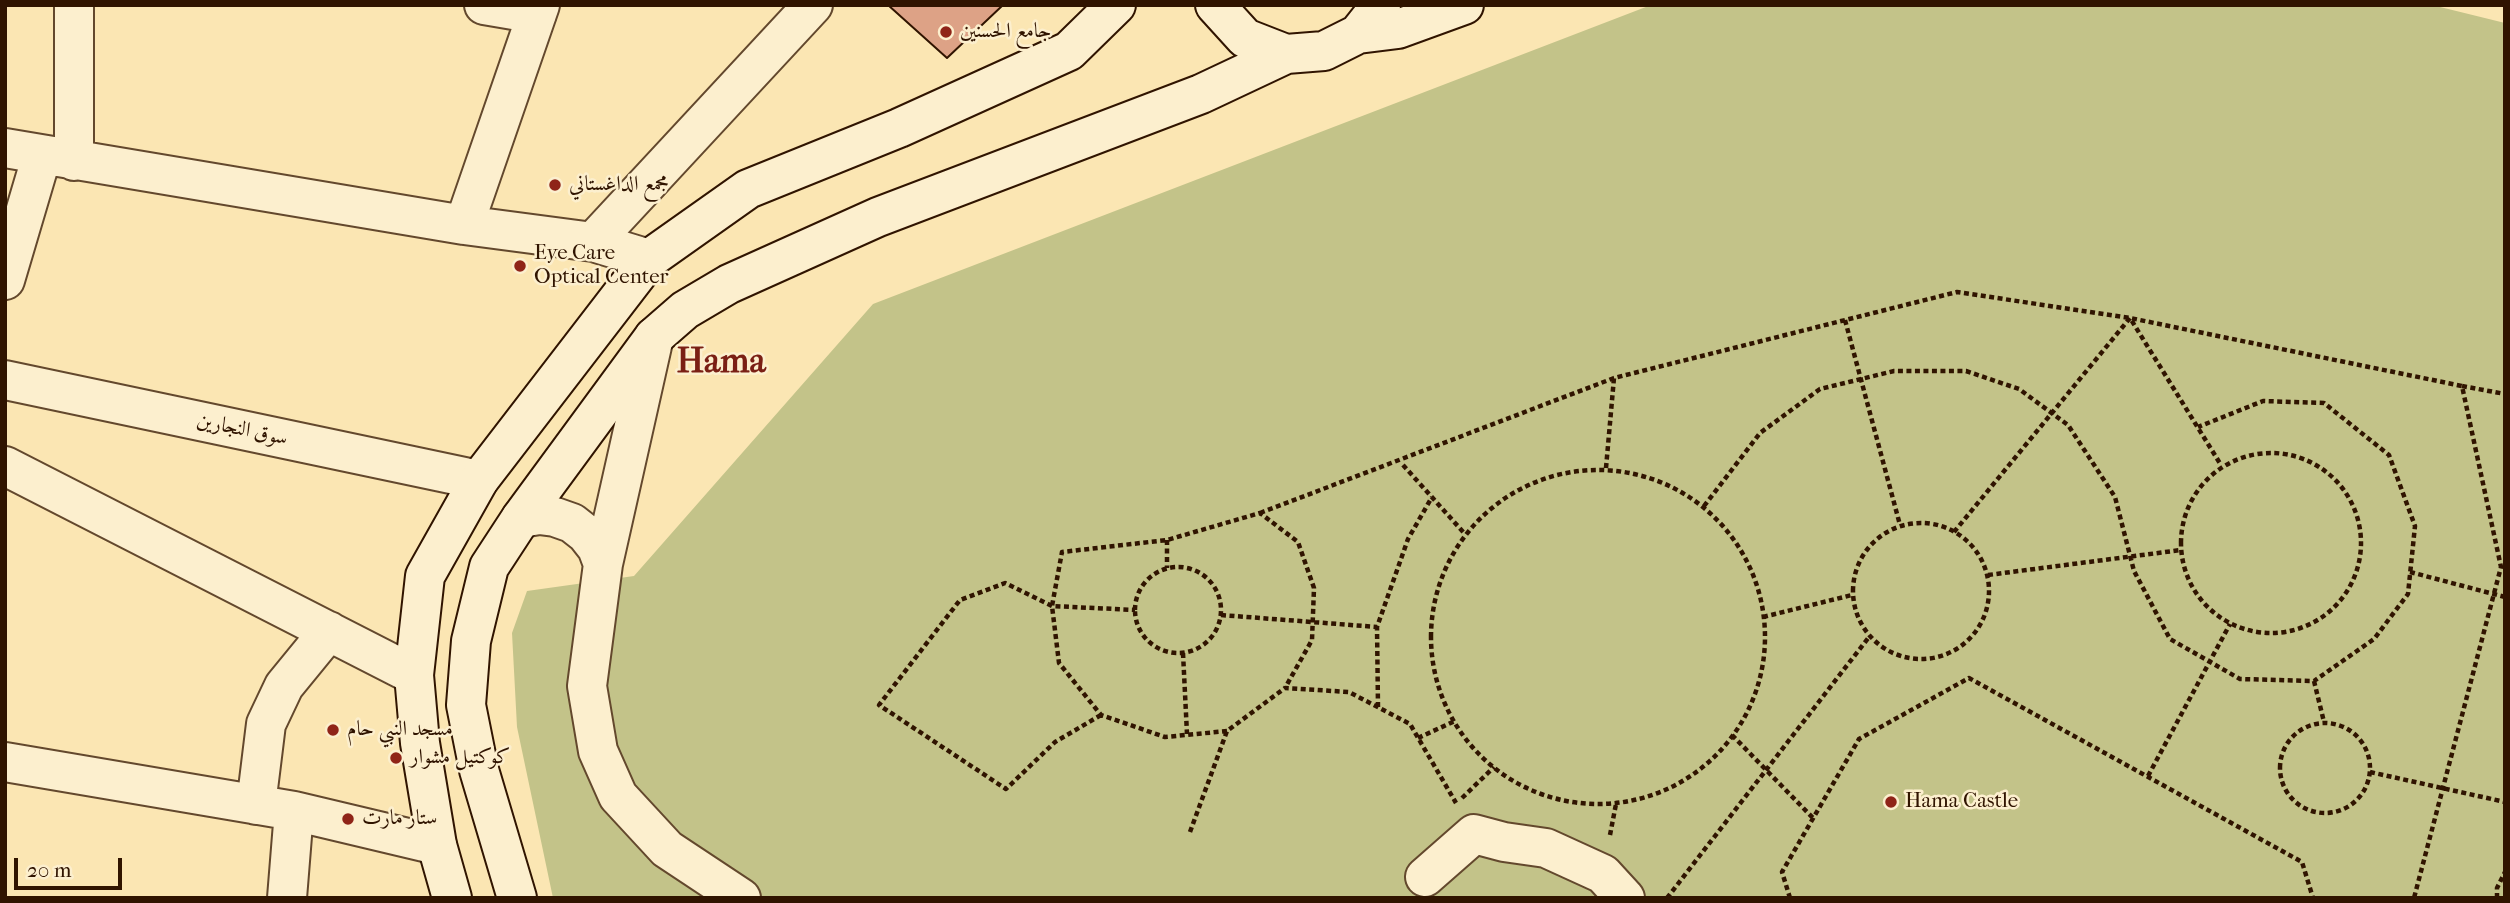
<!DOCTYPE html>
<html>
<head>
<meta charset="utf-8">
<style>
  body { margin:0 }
  #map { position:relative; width:2510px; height:903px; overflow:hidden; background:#fbe6b3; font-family:"IM FELL French Canon",serif }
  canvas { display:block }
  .frame { position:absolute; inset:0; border:7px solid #301400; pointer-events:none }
  .scale { position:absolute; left:14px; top:858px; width:108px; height:32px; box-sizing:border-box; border:4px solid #301400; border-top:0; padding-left:9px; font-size:21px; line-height:24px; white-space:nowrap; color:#301400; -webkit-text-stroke:5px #fcefce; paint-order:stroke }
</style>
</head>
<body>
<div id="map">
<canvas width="2510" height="903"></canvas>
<div class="frame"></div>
<div class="scale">20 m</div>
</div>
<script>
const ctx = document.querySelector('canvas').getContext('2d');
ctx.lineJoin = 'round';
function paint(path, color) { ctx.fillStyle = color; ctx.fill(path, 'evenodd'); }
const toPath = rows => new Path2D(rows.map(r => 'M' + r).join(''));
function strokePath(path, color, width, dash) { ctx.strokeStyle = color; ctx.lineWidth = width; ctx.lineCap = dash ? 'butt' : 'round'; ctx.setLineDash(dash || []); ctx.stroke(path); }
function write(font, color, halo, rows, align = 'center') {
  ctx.font = font + ' "IM FELL French Canon",Amiri,serif'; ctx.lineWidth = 5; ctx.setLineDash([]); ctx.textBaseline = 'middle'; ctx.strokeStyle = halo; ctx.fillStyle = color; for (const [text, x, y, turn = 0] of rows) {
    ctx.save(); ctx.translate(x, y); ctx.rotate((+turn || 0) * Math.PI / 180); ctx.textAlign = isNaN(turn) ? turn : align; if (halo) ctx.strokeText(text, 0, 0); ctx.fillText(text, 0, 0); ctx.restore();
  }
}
const green = toPath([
  [1651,5,2432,5,2505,23,2505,898,553,898,517,727,512,633,527,591,634,576,873,304]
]);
const building = toPath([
  [888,5,1003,5,947,58,888,5]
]);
const path = toPath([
  [1845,320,1900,525],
  [2462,386,2505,394],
  '2181 543a90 90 0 1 1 180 0a90 90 0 1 1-180 0Z',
  [1403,465,1465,534],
  [1606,468,1614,378],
  '1431 637a167 167 0 1 1 334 0a167 167 0 1 1-334 0Z',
  [1704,506,1760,433,1820,389,1894,371,1966,371,2019,389,2068,425,2115,497,2134,571,2170,639,2240,679,2314,681,2374,639,2408,594,2415,526,2389,455,2324,403,2263,401,2198,427],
  [1260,513,1614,378,1957,292,2130,318,2462,386,2501,567,2414,898],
  '1853 591a68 68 0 1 1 136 0a68 68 0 1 1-136 0Z',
  [1954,532,2130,318,2221,465],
  [1167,540,1167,568],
  '1135 610a43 43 0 1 1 86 0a43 43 0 1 1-86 0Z',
  [2410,572,2505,597],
  [1988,575,2181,550],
  [1221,615,1377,627],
  [1763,617,1852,595],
  [1183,653,1187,734],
  [2314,681,2324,722],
  [1378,707,1377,627,1408,539,1432,497],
  [1101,715,1055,742,1006,789,879,705,960,600,1005,583,1052,606,1135,610],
  '2280 768a45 45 0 1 1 90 0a45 45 0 1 1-90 0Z',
  [1227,731,1165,737,1101,715,1059,663,1052,606,1062,552,1167,540,1260,513,1298,542,1314,588,1312,640,1285,688],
  [1732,735,1813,818],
  [1418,738,1455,721],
  [2370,772,2505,802],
  [2148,776,2230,624],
  [1462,798,1494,767],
  [1190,832,1227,731,1285,688,1349,692,1410,724,1456,803],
  [1610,835,1616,804],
  [1667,898,1869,637],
  [1790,898,1782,872,1859,739,1969,678,2302,862,2313,898],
  [2497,898,2497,888,2505,872]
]);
const minor = toPath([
  [74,5,74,161],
  [484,5,537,14],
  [5,148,464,225,593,242,649,259],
  [464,225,540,5],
  [593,242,813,5],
  [5,280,42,155],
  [654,337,603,564,587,686,598,751,618,796,667,849,741,898],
  [5,380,479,480],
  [5,466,414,675],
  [521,518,539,515,555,517,572,523,586,534,597,548,603,564],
  [5,762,294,811,437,845],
  [256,805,266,724,284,686,329,631],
  [1425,877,1474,834,1504,842,1546,848,1603,874,1625,898],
  [287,898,294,811]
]);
const secondary = toPath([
  [1215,5,1245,38,1286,54,1324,51,1358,34,1381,5],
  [1358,34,1398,29,1464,5],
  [452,898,437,845,420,743,414,675,425,576,479,480,649,259,748,189,899,128,1069,51,1116,5],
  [517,898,479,770,466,705,471,641,489,567,521,518,654,337,685,310,729,284,878,217,1201,94,1286,54]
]);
const markers = [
  [946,32,7,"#8f2418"],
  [555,185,7,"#8f2418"],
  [520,266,7,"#8f2418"],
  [333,730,7,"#8f2418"],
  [396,758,7,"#8f2418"],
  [1891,802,7,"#8f2418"],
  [348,819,7,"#8f2418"]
];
const poiNames = [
  ["جامع الحسنين",960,32],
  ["مجمع الداغستاني",569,185],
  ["Eye Care",534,254],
  ["Optical Center",534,278],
  ["مسجد النبي حام",347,730],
  ["كوكتيل مشوار",410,758],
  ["Hama Castle",1905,802],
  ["ستار مارت",362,819]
];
const streetNames = [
  ["سوق النجارين",242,430,12]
];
const townNames = [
  ["Hama",721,363]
];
paint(green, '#c3c389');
paint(building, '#dda286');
strokePath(building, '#301400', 2);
strokePath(minor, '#63482d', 42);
strokePath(secondary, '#301400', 42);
strokePath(path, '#301400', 4.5, [5, 3.5]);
strokePath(minor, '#fcefce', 38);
strokePath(secondary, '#fcefce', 38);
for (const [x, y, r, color] of markers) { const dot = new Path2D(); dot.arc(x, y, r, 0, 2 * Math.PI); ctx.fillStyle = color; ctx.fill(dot); strokePath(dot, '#fcefce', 2.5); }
write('21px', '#301400', '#fcefce', poiNames, 'left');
write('21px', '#301400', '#fcefce', streetNames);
write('bold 35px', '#7a1f14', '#fcefce', townNames);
</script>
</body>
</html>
